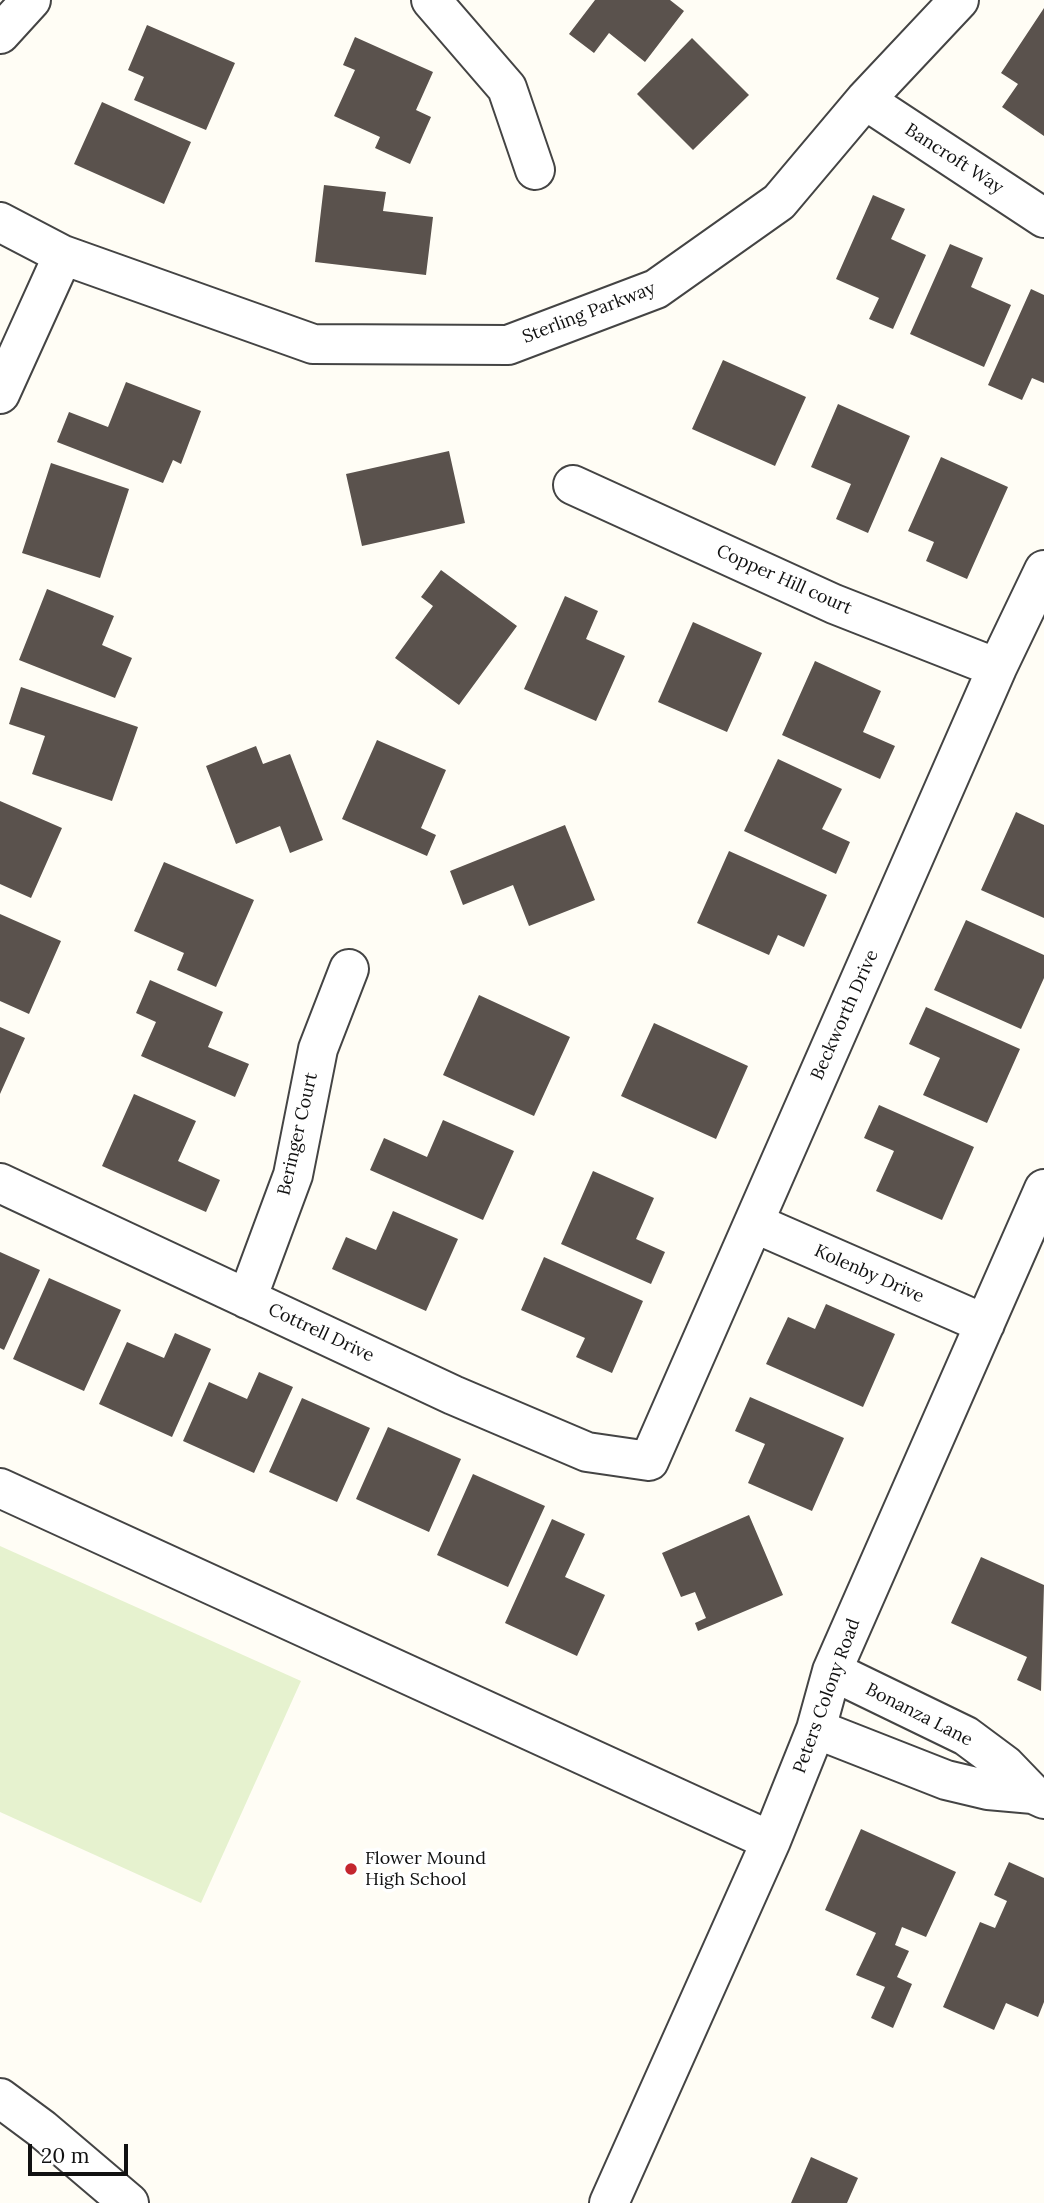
<!DOCTYPE html>
<html>
<head>
<meta charset="utf-8">
<style>
  body { margin:0 }
  #map { position:relative; width:1044px; height:2203px; overflow:hidden; background:#fffdf5; font-family:Lora,serif }
  canvas { display:block }
  .scale { position:absolute; left:28px; top:2144px; width:100px; height:32px; box-sizing:border-box; border:4px solid #111; border-top:0; padding-left:9px; font-size:21px; line-height:24px; white-space:nowrap; color:#111; -webkit-text-stroke:5px #fff; paint-order:stroke }
</style>
</head>
<body>
<div id="map">
<canvas width="1044" height="2203"></canvas>
<div class="scale">20 m</div>
</div>
<script>
const ctx = document.querySelector('canvas').getContext('2d');
ctx.lineJoin = 'round';
function paint(path, color) { ctx.fillStyle = color; ctx.fill(path, 'evenodd'); }
const toPath = rows => new Path2D(rows.map(r => 'M' + r).join(''));
function strokePath(path, color, width, dash) { ctx.strokeStyle = color; ctx.lineWidth = width; ctx.lineCap = dash ? 'butt' : 'round'; ctx.setLineDash(dash || []); ctx.stroke(path); }
function write(font, color, halo, rows, align = 'center') {
  ctx.font = font + ' Lora,serif'; ctx.lineWidth = 7; ctx.setLineDash([]); ctx.textBaseline = 'middle'; ctx.strokeStyle = halo; ctx.fillStyle = color; for (const [text, x, y, turn = 0] of rows) {
    ctx.save(); ctx.translate(x, y); ctx.rotate((+turn || 0) * Math.PI / 180); ctx.textAlign = isNaN(turn) ? turn : align; if (halo) ctx.strokeText(text, 0, 0); ctx.fillText(text, 0, 0); ctx.restore();
  }
}
const pitch = toPath([
  [0,1546,301,1681,201,1903,0,1812]
]);
const building = toPath([
  [595,0,670,0,684,11,645,62,609,33,594,53,569,34],
  [1044,8,1044,136,1002,107,1018,84,1001,73],
  [147,25,235,63,206,130,134,100,144,77,128,70],
  [355,37,433,72,416,110,431,117,410,164,375,148,380,137,334,116,355,70,343,65],
  [692,38,749,95,693,150,637,94],
  [102,102,191,142,164,204,74,164],
  [324,185,386,192,383,211,433,217,426,275,315,262],
  [873,195,905,209,891,239,926,255,893,329,869,319,879,298,836,279],
  [950,244,983,258,971,287,1011,305,984,367,910,334],
  [1031,289,1044,295,1044,383,1032,378,1022,400,988,385],
  [723,360,806,397,775,466,692,429],
  [126,382,201,411,181,464,173,460,163,483,57,442,69,412,108,427],
  [838,404,910,436,868,533,836,519,851,484,811,467],
  [449,451,465,523,362,546,346,474],
  [941,457,1008,487,967,579,926,561,934,542,908,531],
  [51,463,129,489,100,578,22,553],
  [441,570,517,626,459,705,395,658,433,606,421,597],
  [47,589,114,616,102,645,132,658,115,698,19,660],
  [565,596,598,611,586,639,625,656,596,721,524,689],
  [693,622,762,653,727,732,658,702],
  [815,661,881,691,863,732,895,746,880,779,782,735],
  [21,687,138,727,112,801,32,774,45,736,9,724],
  [377,740,446,770,421,828,436,835,427,856,342,819],
  [256,746,263,764,290,754,323,840,290,853,280,826,236,844,206,766],
  [778,759,842,789,822,829,850,842,836,874,744,831],
  [0,801,62,828,31,898,0,884],
  [1016,812,1044,825,1044,918,981,890],
  [565,825,595,900,529,926,513,885,463,905,450,871],
  [729,851,827,895,804,947,778,935,769,955,697,923],
  [164,862,254,900,216,987,177,970,184,953,134,931],
  [0,914,61,941,29,1014,0,1001],
  [966,920,1044,955,1044,978,1021,1029,934,990],
  [150,980,223,1012,208,1047,249,1064,235,1097,141,1056,156,1022,136,1013],
  [479,995,570,1037,534,1116,443,1075],
  [926,1007,1020,1049,987,1123,923,1095,940,1058,909,1044],
  [654,1023,748,1066,716,1139,621,1096],
  [0,1027,25,1038,0,1094],
  [134,1094,196,1121,178,1161,220,1180,206,1212,102,1166],
  [879,1105,974,1147,942,1220,876,1191,894,1151,864,1138],
  [443,1120,514,1151,483,1220,370,1170,384,1138,427,1157],
  [593,1171,654,1198,636,1239,665,1252,651,1284,561,1244],
  [393,1211,458,1239,426,1311,332,1269,346,1237,376,1250],
  [0,1252,40,1270,4,1350,0,1348],
  [544,1257,643,1301,612,1373,576,1357,585,1338,521,1310],
  [49,1278,121,1310,84,1391,13,1359],
  [826,1304,895,1334,863,1407,766,1364,788,1317,815,1329],
  [175,1333,211,1349,172,1437,99,1404,127,1342,164,1358],
  [259,1372,293,1387,254,1473,183,1441,209,1382,247,1399],
  [750,1397,844,1438,812,1511,748,1483,765,1444,735,1431],
  [302,1398,370,1428,337,1502,269,1472],
  [388,1427,461,1459,429,1532,356,1499],
  [473,1474,545,1506,508,1587,437,1555],
  [749,1515,783,1595,698,1631,695,1623,706,1618,695,1592,681,1597,662,1553],
  [552,1519,585,1534,565,1577,605,1595,577,1656,505,1623],
  [981,1557,1044,1585,1041,1691,1017,1680,1027,1657,951,1623],
  [861,1829,956,1872,926,1937,902,1927,895,1945,909,1951,897,1977,912,1984,893,2028,871,2018,885,1987,856,1975,876,1933,825,1910],
  [1009,1862,1044,1878,1044,2002,1038,2017,1006,2003,994,2030,943,2007,980,1922,995,1928,1007,1901,994,1895],
  [811,2157,858,2178,847,2203,791,2203]
]);
const minor = toPath([
  [431,0,507,88,535,170],
  [0,34,31,0],
  [865,100,1044,218],
  [0,222,63,255,313,344,508,345,656,289,779,202,865,100,959,0],
  [0,394,63,255],
  [573,485,834,604,997,668],
  [0,1183,453,1395,587,1452,649,1461,997,668,1044,570],
  [754,1223,985,1324],
  [247,1299,293,1175,318,1049,349,969],
  [0,1488,771,1841],
  [832,1671,966,1736,1005,1765,1033,1794,1044,1799],
  [816,1729,946,1780,988,1790,1033,1794],
  [0,2098,42,2129,129,2203],
  [609,2203,771,1841,816,1729,832,1671,1044,1189]
]);
const markers = [
  [351,1869,7,"#c4262e"]
];
const streetNames = [
  ["Bancroft Way",954,159,33],
  ["Sterling Parkway",589,313,-21],
  ["Copper Hill court",784,580,24],
  ["Beckworth Drive",845,1015,-66],
  ["Beringer Court",298,1134,-77],
  ["Kolenby Drive",869,1274,24],
  ["Cottrell Drive",321,1333,25],
  ["Peters Colony Road",827,1696,-70],
  ["Bonanza Lane",919,1715,27]
];
const poiNames = [
  ["Flower Mound",365,1859],
  ["High School",365,1880]
];
paint(pitch, '#e6f2cf');
paint(building, '#5a524d');
strokePath(minor, '#444', 42);
strokePath(minor, '#fff', 38);
for (const [x, y, r, color] of markers) { const dot = new Path2D(); dot.arc(x, y, r, 0, 2 * Math.PI); ctx.fillStyle = color; ctx.fill(dot); strokePath(dot, '#fff', 2.5); }
write('18px', '#111', '#fff', streetNames);
write('18px', '#111', '#fff', poiNames, 'left');
</script>
</body>
</html>
